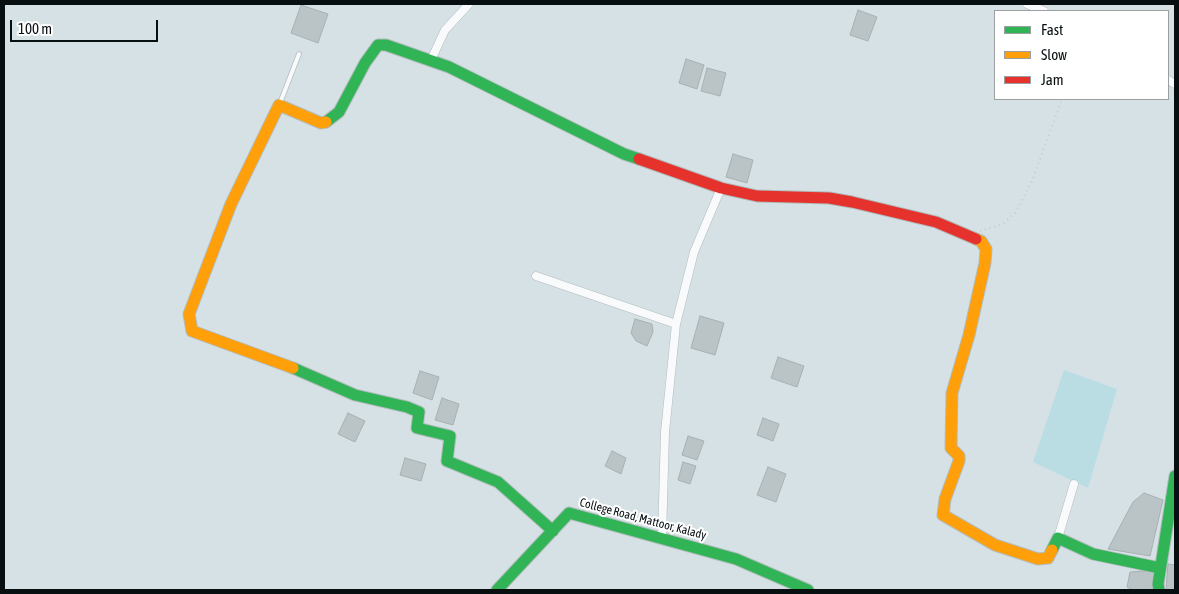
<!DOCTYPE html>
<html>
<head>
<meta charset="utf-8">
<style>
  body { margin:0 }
  #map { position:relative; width:1179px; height:594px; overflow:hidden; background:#d5e1e4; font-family:"Asap Condensed",sans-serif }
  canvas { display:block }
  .frame { position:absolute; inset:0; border:5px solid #080f11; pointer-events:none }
  .legend { position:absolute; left:994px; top:10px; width:175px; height:90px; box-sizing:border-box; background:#fff; border:1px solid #9c9fa0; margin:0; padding:6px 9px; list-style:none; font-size:15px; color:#080f11 }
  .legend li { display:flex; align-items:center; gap:10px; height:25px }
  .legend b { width:25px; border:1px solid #9c9fa0 }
  .scale { position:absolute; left:10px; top:20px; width:148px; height:22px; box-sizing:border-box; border:2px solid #080f11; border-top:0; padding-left:6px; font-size:15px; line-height:18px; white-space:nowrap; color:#080f11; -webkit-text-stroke:4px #fff; paint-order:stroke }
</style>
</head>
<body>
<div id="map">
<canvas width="1179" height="594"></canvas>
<div class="frame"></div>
<ul class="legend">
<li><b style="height:6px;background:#30b455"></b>Fast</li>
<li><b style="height:6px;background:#ff9f0a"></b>Slow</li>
<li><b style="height:6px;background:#e5322d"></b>Jam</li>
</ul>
<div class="scale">100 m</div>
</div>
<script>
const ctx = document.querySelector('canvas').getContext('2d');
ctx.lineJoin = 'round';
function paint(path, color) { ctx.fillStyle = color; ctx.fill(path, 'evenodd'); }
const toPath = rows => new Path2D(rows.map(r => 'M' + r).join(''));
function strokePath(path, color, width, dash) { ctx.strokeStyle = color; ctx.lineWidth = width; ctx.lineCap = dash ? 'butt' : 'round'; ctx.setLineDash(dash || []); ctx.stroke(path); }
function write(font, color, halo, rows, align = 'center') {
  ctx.font = font + ' "Asap Condensed",sans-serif'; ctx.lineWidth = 4; ctx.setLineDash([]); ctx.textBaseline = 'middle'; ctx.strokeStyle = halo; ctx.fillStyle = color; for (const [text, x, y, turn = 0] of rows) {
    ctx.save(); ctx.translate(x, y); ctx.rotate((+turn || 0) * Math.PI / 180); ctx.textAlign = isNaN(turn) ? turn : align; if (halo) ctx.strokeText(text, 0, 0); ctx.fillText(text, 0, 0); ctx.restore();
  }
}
const green = toPath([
  [1064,370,1117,389,1088,488,1033,462]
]);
const building = toPath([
  [301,5,328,14,318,43,291,33,301,5],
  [858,10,877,17,868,41,850,35,858,10],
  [686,59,704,65,697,89,679,83,686,59],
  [707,68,726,73,720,96,701,91,707,68],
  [733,154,753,160,747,183,726,177,733,154],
  [700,316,724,323,715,355,691,348,700,316],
  [635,319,652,324,653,332,647,346,636,341,631,333,635,319],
  [778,357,804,366,797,387,771,378,778,357],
  [420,371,439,377,432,400,413,393,420,371],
  [442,398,459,404,453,425,435,420,442,398],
  [348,413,365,421,355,442,338,434,348,413],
  [763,418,779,424,773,441,757,435,763,418],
  [688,436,704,441,697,460,682,455,688,436],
  [612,451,626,458,621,474,605,466,612,451],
  [405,458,426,464,421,481,400,475,405,458],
  [683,462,696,466,690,484,678,480,683,462],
  [768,467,786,474,776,502,757,495,768,467],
  [1144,493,1163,500,1150,556,1108,549,1133,502,1144,493],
  [1168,564,1175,565,1175,590,1166,590,1168,564],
  [1155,570,1154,590,1133,590,1127,587,1130,572,1155,570]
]);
const path = toPath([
  [980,231,1003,224,1016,212,1032,181,1062,99]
]);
const lane = toPath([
  [280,103,299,54]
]);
const street = toPath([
  [1027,4,1044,11],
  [431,60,445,30,469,4],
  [1168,80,1175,84],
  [536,276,676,324],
  [662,538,665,432,676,324,694,252,721,188],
  [1058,538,1074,484]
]);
const fast = toPath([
  [326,122,339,112,365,63,378,45,386,45,449,67,624,154,639,159],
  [293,368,355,395,407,407,419,412,417,428,450,436,447,461,498,482,553,531],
  [1052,550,1058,538,1093,554,1160,568],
  [497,590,569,513,736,559,808,590],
  [1159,590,1158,584,1175,476]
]);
const slow = toPath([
  [976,239,981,241,986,249,985,263,969,335,952,393,951,448,959,456,959,461,945,499,943,515,995,545,1038,559,1048,558,1052,550],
  [293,368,192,331,189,314,231,204,279,105,321,123,326,122]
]);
const jam = toPath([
  [639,159,721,188,757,196,829,198,852,202,936,222,976,239]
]);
const streetNames = [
  ["College Road, Mattoor, Kalady",643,519,15]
];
paint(green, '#badde4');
paint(building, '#bac3c6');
strokePath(building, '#a7b0b2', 1);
strokePath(lane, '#b2bcbe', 5.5);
strokePath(street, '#b2bcbe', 9);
strokePath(fast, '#b2bcbe', 13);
strokePath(slow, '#b2bcbe', 13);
strokePath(jam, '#b2bcbe', 13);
strokePath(path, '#c7cacb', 2, [1, 4]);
strokePath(lane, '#f9fafb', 4);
strokePath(street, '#f9fafb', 8);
strokePath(fast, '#30b455', 11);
strokePath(slow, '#ff9f0a', 11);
strokePath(jam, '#e5322d', 11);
write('12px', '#080f11', '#fff', streetNames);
</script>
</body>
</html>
